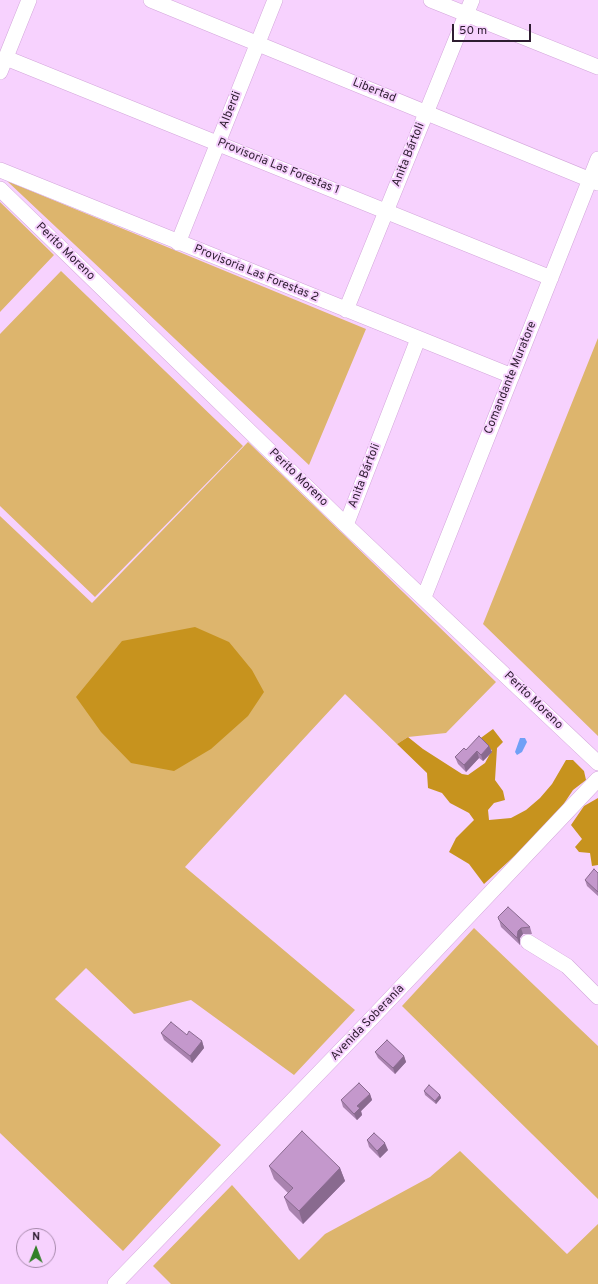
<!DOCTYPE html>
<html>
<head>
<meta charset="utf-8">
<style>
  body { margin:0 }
  #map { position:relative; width:598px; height:1284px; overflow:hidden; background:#f7d2fe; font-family:Overpass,sans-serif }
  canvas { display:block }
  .north { position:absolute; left:16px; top:1228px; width:40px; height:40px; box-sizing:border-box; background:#f7d2fe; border:1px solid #a78aac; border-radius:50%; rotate:1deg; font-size:11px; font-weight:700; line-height:16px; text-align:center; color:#2e1d31 }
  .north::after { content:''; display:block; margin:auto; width:14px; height:18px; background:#327f27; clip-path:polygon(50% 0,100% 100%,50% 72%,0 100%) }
  .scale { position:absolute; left:452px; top:24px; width:79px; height:18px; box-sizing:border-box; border:2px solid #2e1d31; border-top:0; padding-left:5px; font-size:12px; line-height:14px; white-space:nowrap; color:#2e1d31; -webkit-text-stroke:3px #f7d2fe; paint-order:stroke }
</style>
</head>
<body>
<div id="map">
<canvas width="598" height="1284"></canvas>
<div class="north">N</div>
<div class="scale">50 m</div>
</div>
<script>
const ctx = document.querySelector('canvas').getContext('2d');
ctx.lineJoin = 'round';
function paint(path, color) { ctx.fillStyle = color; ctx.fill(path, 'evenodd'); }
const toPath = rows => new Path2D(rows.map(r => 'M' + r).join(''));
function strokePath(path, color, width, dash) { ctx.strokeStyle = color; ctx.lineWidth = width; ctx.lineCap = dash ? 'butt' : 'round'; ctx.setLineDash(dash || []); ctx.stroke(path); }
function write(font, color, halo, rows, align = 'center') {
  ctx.font = font + ' Overpass,sans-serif'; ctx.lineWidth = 4; ctx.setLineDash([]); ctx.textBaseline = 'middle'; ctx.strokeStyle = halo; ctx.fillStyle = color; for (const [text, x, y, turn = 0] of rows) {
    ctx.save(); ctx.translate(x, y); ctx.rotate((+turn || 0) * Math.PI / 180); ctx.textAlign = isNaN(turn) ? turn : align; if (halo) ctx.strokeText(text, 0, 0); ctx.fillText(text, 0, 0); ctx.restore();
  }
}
const green = toPath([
  [7,181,366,329,309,465],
  [0,202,54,255,0,312],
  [61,271,243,446,95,597,0,506,0,334],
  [598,338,598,736,483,624],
  [248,442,496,682,446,733,408,737,397,744,345,694,185,867,355,1010,294,1075,191,1000,134,1014,86,968,55,999,221,1145,123,1251,0,1133,0,516,92,603],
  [474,928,598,1046,598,1199,402,1006],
  [460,1151,567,1254,598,1224,598,1284,171,1284,153,1266,232,1185,299,1260,325,1234,430,1177]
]);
const forest = toPath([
  [195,627,229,642,252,670,264,692,248,716,211,749,174,771,131,763,101,732,76,697,122,641],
  [493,729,503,742,497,748,495,780,503,791,505,800,494,803,488,810,489,820,511,818,526,810,540,798,552,784,566,760,573,760,584,771,586,780,573,790,559,811,532,840,484,884,469,864,449,852,456,838,474,820,469,813,450,803,442,793,428,788,427,773,397,744,408,737,423,749,462,774,468,775,485,763,492,750,484,748,478,740],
  [598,798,598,865,592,866,590,853,579,852,575,847,582,839,571,825,584,806]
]);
const water = toPath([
  [520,738,525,738,527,742,522,752,517,755,515,752]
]);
const minor = toPath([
  [151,0,598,183],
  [431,0,598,67],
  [6,58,551,278],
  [0,72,29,0],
  [0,170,512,376],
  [0,189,346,525,598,763],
  [178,243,275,0],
  [346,310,472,0],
  [346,525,418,339],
  [424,597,598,159],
  [528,942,567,966,598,997],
  [115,1284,372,1018,598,779]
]);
const wall = toPath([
  [489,746,492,752,483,761,479,758,466,772,458,764,455,757,466,750],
  [598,873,598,896,587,886,585,880],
  [499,920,530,927,532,934,523,934,520,938,520,945,501,927],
  [161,1033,187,1035,202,1041,204,1048,192,1063,164,1040],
  [375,1052,404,1056,406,1062,395,1074,378,1058],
  [424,1091,440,1095,441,1098,436,1104,425,1095],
  [370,1094,372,1100,361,1111,362,1115,357,1120,343,1107,341,1100],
  [367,1140,388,1150,380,1158,369,1147],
  [269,1166,340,1168,345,1181,303,1224,289,1210,284,1197,288,1193,274,1179]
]);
const shadedWall = toPath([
  [489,746,492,752,483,761,481,755],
  [477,751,479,758,466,772,464,765],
  [521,928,523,934,520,938,520,945,517,938,518,931],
  [202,1041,204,1048,192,1063,190,1056],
  [404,1056,406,1062,395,1074,393,1068],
  [370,1094,372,1100,361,1111,362,1115,357,1120,354,1114,357,1106],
  [440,1095,441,1098,436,1104,435,1101],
  [385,1143,388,1150,380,1158,377,1151],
  [340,1168,345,1181,303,1224,299,1211]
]);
const building = toPath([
  [479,736,489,746,481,755,477,751,464,765,455,757,464,748,466,750,479,736],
  [594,869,598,873,598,892,585,880,594,869],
  [508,907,530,927,521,928,518,931,517,938,499,920,498,917,508,907],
  [171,1022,187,1035,189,1031,202,1041,190,1056,161,1033,171,1022],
  [387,1040,404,1056,393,1068,375,1052,387,1040],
  [359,1083,370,1094,357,1106,360,1108,354,1114,341,1100,359,1083],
  [429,1085,440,1095,435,1101,424,1091,429,1085],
  [302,1131,340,1168,299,1211,284,1197,293,1188,269,1166,302,1131],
  [374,1133,385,1143,377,1151,367,1140,374,1133]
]);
const streetNames = [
  ["Libertad",374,91,22],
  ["Alberdi",231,110,-68],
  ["Anita Bártoli",409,155,-68],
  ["Provisoria Las Forestas 1",278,167,22],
  ["Perito Moreno",65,252,44],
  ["Provisoria Las Forestas 2",256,274,22],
  ["Comandante Muratore",511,378,-68],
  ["Anita Bártoli",365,476,-69],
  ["Perito Moreno",298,478,44],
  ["Perito Moreno",533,701,44],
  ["Avenida Soberanía",368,1023,-46]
];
paint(green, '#ddb56d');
paint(forest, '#c7931e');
paint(water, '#70a0f6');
strokePath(minor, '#d3a6db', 16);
strokePath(minor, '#fff', 15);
paint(wall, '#a983af');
paint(shadedWall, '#896a8f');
paint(building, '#c498cc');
strokePath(building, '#896a8f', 1);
write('12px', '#2e1d31', '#f7d2fe', streetNames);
</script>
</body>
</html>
